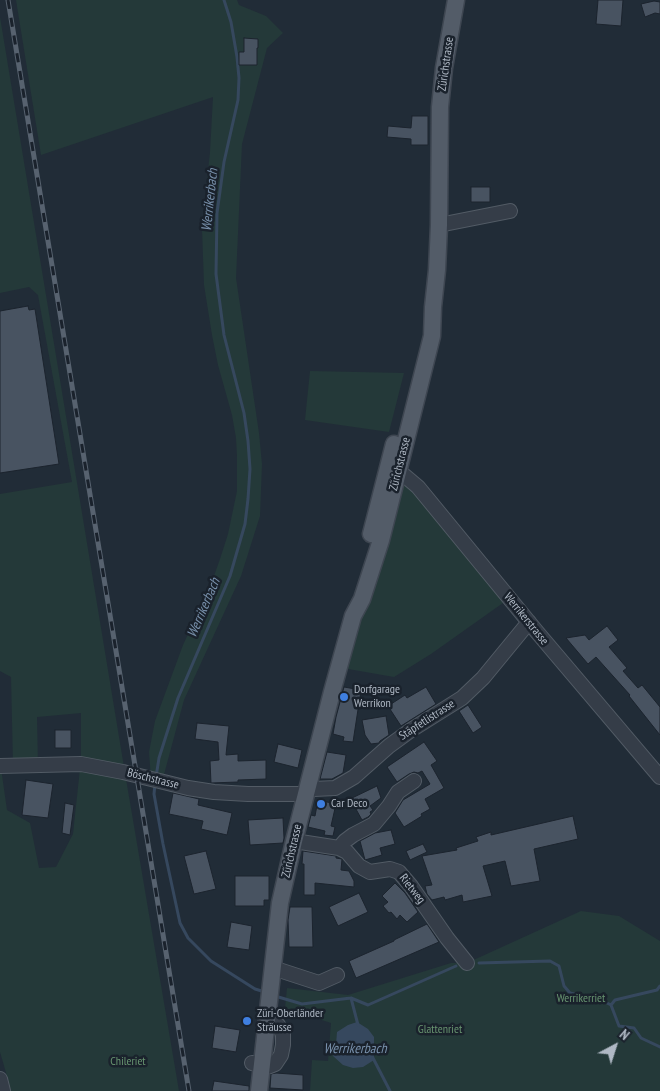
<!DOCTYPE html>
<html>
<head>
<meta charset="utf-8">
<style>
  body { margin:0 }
  #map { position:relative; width:660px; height:1091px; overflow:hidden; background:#212c37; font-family:"PT Sans Narrow",sans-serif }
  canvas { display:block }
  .north { position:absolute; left:590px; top:1021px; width:50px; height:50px; -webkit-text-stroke:4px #1a222c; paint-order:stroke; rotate:40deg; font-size:14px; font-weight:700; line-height:20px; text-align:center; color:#afb8c4 }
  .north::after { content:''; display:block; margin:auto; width:18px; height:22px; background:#afb8c4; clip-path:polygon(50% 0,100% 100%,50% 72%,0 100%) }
</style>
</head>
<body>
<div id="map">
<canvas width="660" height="1091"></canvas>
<div class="north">N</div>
</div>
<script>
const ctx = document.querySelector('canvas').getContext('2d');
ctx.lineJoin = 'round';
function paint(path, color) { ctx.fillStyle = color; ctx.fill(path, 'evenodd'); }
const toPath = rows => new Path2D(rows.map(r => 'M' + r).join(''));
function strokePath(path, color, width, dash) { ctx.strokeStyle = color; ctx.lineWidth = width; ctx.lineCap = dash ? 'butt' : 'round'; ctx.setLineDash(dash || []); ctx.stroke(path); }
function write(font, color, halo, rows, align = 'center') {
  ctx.font = font + ' "PT Sans Narrow",sans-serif'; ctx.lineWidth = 5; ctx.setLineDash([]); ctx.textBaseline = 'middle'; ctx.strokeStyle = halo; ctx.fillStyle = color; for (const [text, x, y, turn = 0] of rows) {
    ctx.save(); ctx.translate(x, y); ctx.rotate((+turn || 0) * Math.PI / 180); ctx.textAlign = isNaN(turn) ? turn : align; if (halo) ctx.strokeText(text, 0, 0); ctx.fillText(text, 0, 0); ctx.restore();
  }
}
const green = toPath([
  [16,0,237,0,239,5,266,16,283,33,267,48,242,144,236,278,259,433,262,464,260,516,241,576,184,700,162,782,151,779,149,752,155,721,183,645,210,587,220,559,228,534,237,491,237,456,236,438,232,415,218,365,212,335,204,285,202,229,210,152,213,97,41,155],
  [0,17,125,773,179,1091,3,1091,2,1087,9,1083,0,1052,0,768,1,768,7,810,30,823,39,868,56,867,73,834,81,759,81,713,37,717,38,765,13,765,11,677,0,671,0,494,72,482,38,295,29,287,0,293],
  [310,371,404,373,389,432,305,420],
  [398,472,510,598,431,654,394,677,337,667],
  [581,911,619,916,660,941,660,1091,310,1091,312,1060,328,1061,331,1023,285,1008,287,988,348,995,451,963,467,963]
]);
const water = toPath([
  [357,1022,368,1029,374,1037,374,1060,363,1067,353,1068,343,1065,333,1056,336,1045,337,1032,348,1025]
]);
const stream = toPath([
  [156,777,159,758,178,698,230,576,245,524,248,499,250,469,248,441,244,413,224,335,216,274,217,213,224,162,238,100,239,78,237,57,231,22,224,0],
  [155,784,154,794,163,844,180,923,188,938,211,961,255,989,265,992],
  [479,963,550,961,559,966,564,986,570,993,603,1001,611,1005,619,1026,634,1028,641,1038,660,1047],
  [275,996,302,1004,351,998,368,1005,456,966],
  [351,998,358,1025],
  [611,1005,615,1000,657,990,660,986],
  [373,1058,390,1091]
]);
const building = toPath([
  [598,0,623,0,621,26,596,24,598,0],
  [654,1,660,2,660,14,655,13,645,17,641,4,654,1],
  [244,38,258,39,258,48,257,48,257,65,239,65,239,52,244,52,244,38],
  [412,116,428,116,428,145,411,145,411,139,387,137,388,126,411,128,412,116],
  [471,187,490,187,490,202,471,202,471,187],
  [28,306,29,310,35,309,59,464,0,473,0,311,28,306],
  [607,626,618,640,609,647,627,668,623,671,638,688,642,685,660,707,660,735,629,696,630,695,596,657,588,664,566,638,585,635,589,640,607,626],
  [344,687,361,690,353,742,343,741,344,737,333,734,336,717,344,687],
  [426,687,436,704,401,726,388,706,405,695,407,698,426,687],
  [468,705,482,727,473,733,459,711,468,705],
  [386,716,389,735,380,741,379,743,371,744,365,735,362,720,386,716],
  [197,723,229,726,226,755,238,754,238,761,266,760,266,779,238,780,238,782,211,783,210,761,219,760,218,742,195,739,197,723],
  [55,730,71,730,71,748,55,748,55,730],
  [424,742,437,761,431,765,444,788,425,799,430,809,421,814,422,816,404,827,395,813,403,800,430,784,422,771,418,773,414,772,409,774,397,782,387,767,424,742],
  [278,744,302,750,298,768,274,762,278,744],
  [327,752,346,755,343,773,332,779,320,779,327,752],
  [26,780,53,784,48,818,22,815,26,780],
  [377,786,381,798,370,806,373,810,370,812,371,814,368,817,362,820,352,802,352,798,377,786],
  [173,793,199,799,198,805,232,813,227,835,201,829,203,821,169,814,173,793],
  [318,800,336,804,331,826,335,827,333,836,324,835,325,831,308,827,311,815,315,816,318,800],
  [65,803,74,805,70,835,62,833,65,803],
  [573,816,578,839,534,849,540,881,511,886,505,861,483,866,492,896,463,902,462,895,445,900,444,897,432,900,427,894,425,886,432,885,422,856,457,850,456,848,478,841,476,837,491,832,491,835,573,816],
  [283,818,284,838,283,843,250,845,248,820,283,818],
  [391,830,395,844,380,848,382,855,365,860,360,841,375,833,391,830],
  [423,844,427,852,410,860,406,851,423,844],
  [206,851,216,889,194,894,184,856,206,851],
  [303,851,336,856,336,858,342,859,341,870,349,871,354,881,354,887,315,883,315,895,304,895,304,864,302,864,303,851],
  [235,876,269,876,269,900,264,900,264,906,235,906,235,876],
  [395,883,405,893,418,912,407,922,400,915,397,919,391,912,389,913,383,906,388,902,382,896,395,883],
  [359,893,368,912,338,926,329,907,359,893],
  [290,907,312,907,313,947,289,947,288,920,290,907],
  [231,922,252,926,249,950,227,947,231,922],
  [427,924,439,942,356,978,349,961,394,941,394,940,427,924],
  [215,1026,240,1030,236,1052,212,1048,215,1026],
  [276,1073,303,1075,303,1090,270,1088,271,1074,276,1073],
  [214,1081,249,1086,249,1091,212,1091,214,1081]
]);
const minor = toPath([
  [439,225,510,211],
  [390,469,405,476,418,487,537,632,660,777],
  [0,766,81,764,123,772,188,788,214,792,248,794,298,794,306,795],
  [308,788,314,789,335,788,354,777,389,746,411,730,462,698,483,678,529,622],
  [294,841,339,848,347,852,359,866,370,872,390,869,399,872,411,886,447,938,467,963],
  [339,848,345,841,353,835,374,824,389,806,398,792,414,781],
  [273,968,319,983,337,975],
  [252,1063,270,1066,275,1064,281,1055,283,1045,283,1034,278,1025,274,1022,266,1021],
  [0,1079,3,1091]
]);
const major = toPath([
  [371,534,394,444],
  [259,1091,280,903,294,841,332,692,353,616,362,599,381,540,432,336,433,307,437,270,439,225,440,107,444,68,456,0]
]);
const rail = toPath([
  [8,0,189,1091]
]);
const markers = [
  [344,697,5,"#3f7fe0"],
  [321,804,5,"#3f7fe0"],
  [247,1021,5,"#3f7fe0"]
];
const streetNames = [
  ["Zürichstrasse",446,64,-82],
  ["Zürichstrasse",400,464,-76],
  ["Werrikerstrasse",526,619,51],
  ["Stäpfetlistrasse",427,720,-33],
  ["Böschstrasse",153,779,14],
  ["Zürichstrasse",292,851,-77],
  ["Rietweg",412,889,52]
];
const poiNames = [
  ["Dorfgarage",354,690],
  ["Werrikon",354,704],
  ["Car Deco",331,804],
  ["Züri-Oberländer",257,1014],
  ["Sträusse",257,1028]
];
const parkNames = [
  ["Werrikerriet",581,999],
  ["Glattenriet",440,1030],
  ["Chileriet",128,1062]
];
const waterNames = [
  ["Werrikerbach",210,200,-84],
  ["Werrikerbach",204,608,-67],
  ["Werrikerbach",355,1049]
];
paint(green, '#243939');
paint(water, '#36485e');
strokePath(stream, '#36485e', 3);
paint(building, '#485361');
strokePath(building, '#1c242e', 1);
strokePath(minor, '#525b65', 16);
strokePath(major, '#3e4651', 19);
strokePath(minor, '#353d48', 14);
strokePath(major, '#535c68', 16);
strokePath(rail, '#57626f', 5);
strokePath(rail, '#1a222c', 3, [9]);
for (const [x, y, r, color] of markers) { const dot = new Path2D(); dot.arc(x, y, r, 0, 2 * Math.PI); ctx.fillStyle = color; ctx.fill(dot); strokePath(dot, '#1a222c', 2); }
write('12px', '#afb8c4', '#1a222c', streetNames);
write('12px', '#afb8c4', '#1a222c', poiNames, 'left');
write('12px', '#689470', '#1a222c', parkNames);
write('italic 14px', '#7890ab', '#1a222c', waterNames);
</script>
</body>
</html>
